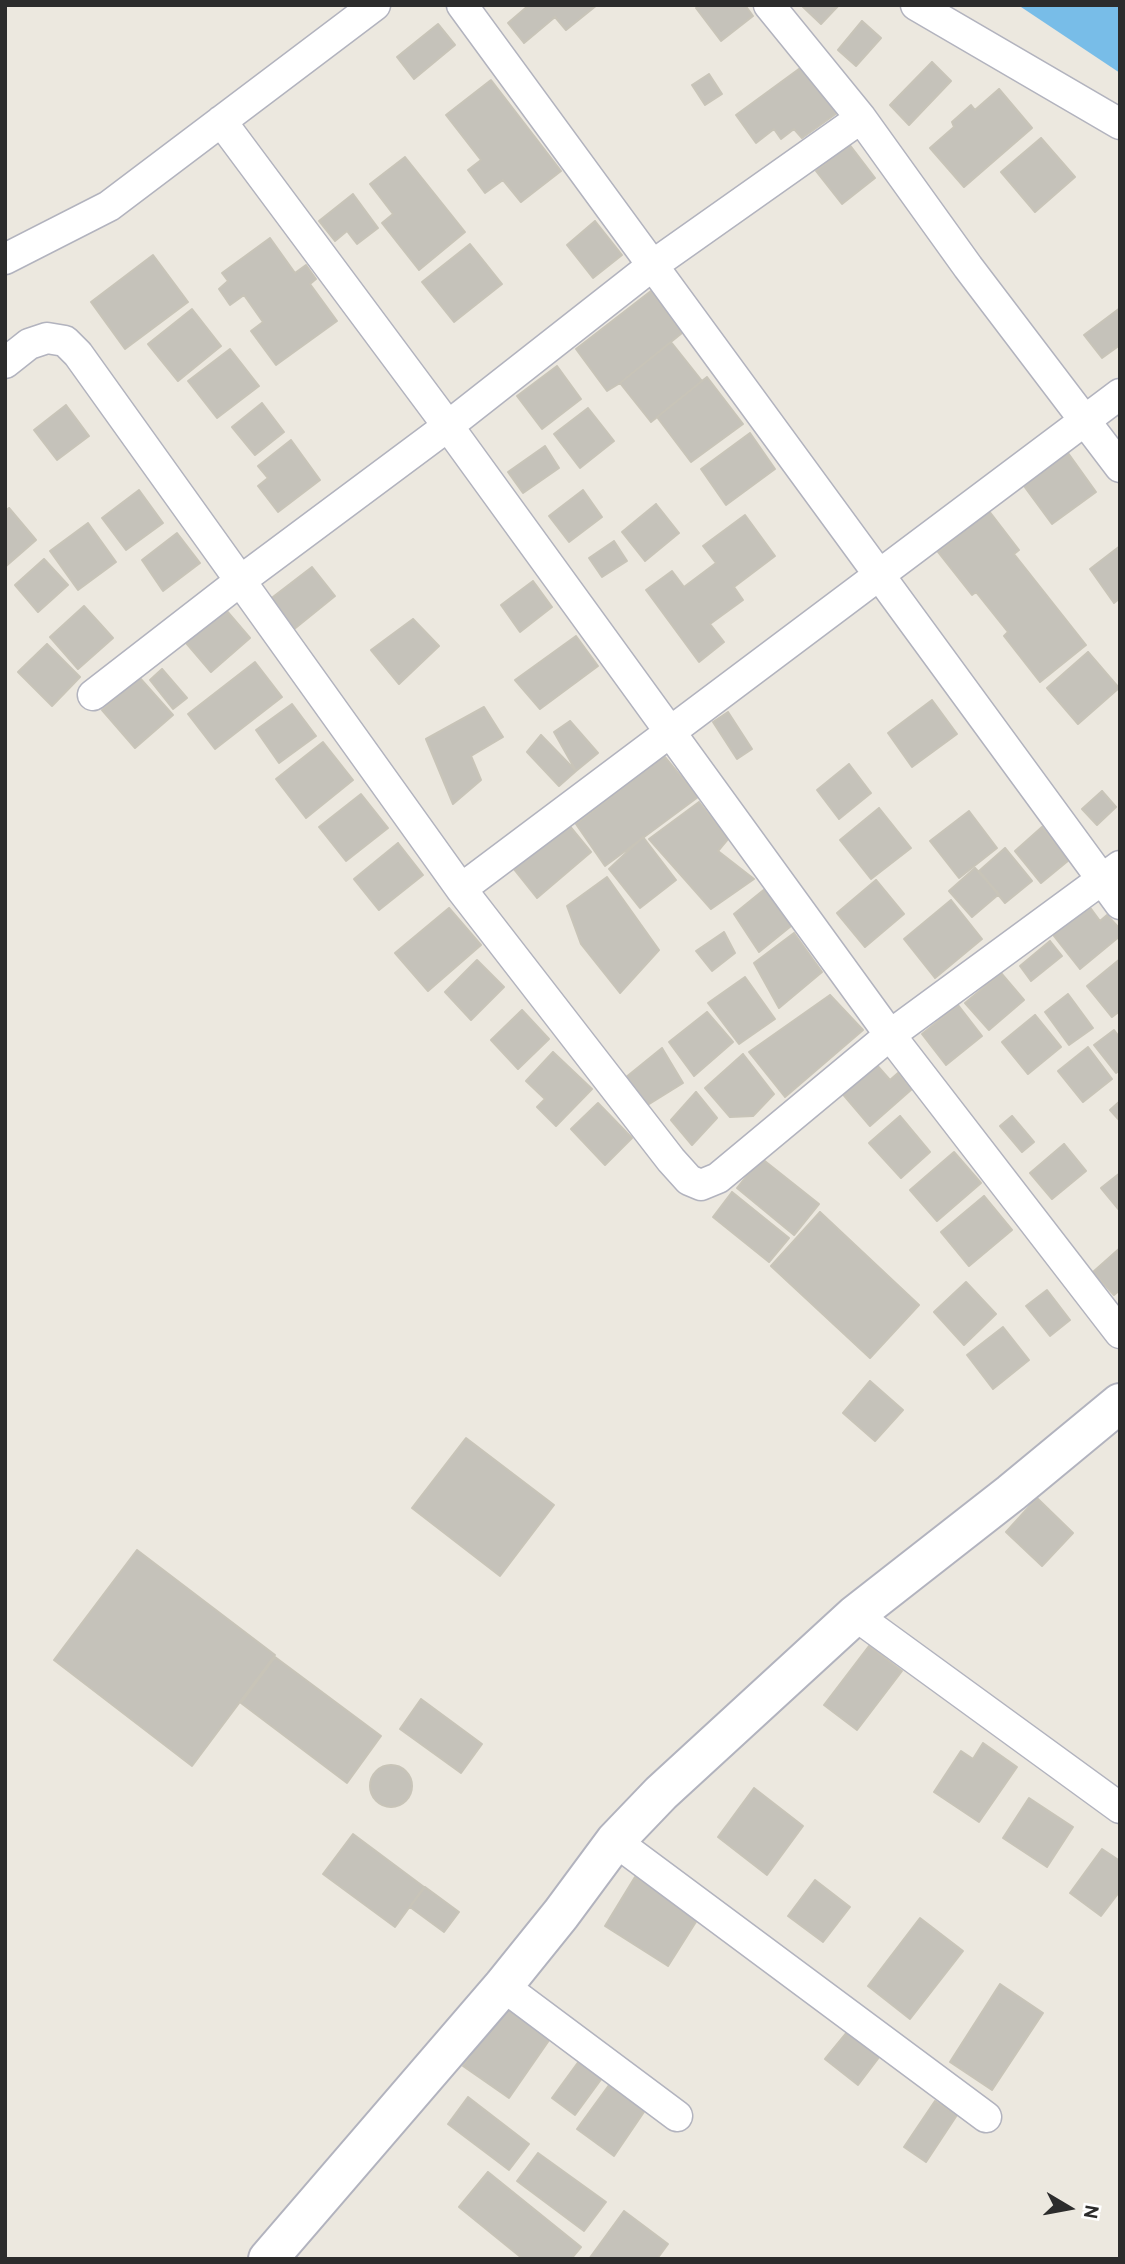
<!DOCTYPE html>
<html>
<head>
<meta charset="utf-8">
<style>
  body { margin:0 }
  #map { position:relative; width:1125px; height:2264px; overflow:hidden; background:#ece8df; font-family:Overpass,sans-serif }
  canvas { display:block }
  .frame { position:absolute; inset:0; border:7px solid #2c2c2c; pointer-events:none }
  .north { position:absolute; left:1034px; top:2173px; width:70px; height:70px; -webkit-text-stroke:5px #fff; paint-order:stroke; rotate:100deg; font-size:19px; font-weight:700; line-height:28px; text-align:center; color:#2c2c2c }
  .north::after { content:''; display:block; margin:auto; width:24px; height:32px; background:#2c2c2c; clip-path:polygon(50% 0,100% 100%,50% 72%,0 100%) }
</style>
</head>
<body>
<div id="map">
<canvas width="1125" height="2264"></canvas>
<div class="frame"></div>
<div class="north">N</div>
</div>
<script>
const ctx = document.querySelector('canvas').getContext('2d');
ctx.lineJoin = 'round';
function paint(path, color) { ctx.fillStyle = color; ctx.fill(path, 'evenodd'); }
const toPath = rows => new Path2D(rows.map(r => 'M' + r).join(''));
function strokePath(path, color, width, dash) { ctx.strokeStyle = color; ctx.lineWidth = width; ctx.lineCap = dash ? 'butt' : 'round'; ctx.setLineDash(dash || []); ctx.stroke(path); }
const water = toPath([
  [1018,5,1120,5,1120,73]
]);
const building = toPath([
  [529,5,597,5,566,30,555,17,524,43,508,23,529,5],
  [700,5,745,5,753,16,721,41,696,8,700,5],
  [801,5,839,5,821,24,801,5],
  [862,21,881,38,856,66,838,50,862,21],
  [438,24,455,45,414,79,397,57,438,24],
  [932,62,951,81,909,125,890,105,932,62],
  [803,66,837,113,802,138,794,129,781,139,774,129,756,143,736,115,803,66],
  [709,74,722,94,705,105,692,85,709,74],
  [491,80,561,171,521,202,503,180,485,193,468,170,481,160,446,115,491,80],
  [999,89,1032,128,964,187,930,148,954,127,952,122,971,105,975,110,999,89],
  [1041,138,1075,177,1035,212,1001,172,1041,138],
  [849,144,875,178,842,204,816,171,849,144],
  [405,157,465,232,419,270,382,223,393,214,370,184,405,157],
  [353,194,378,228,357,244,347,231,335,241,319,221,353,194],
  [595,221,622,255,593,278,567,245,595,221],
  [270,238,295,273,306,265,316,279,310,284,337,321,276,365,251,331,263,322,244,295,230,305,219,289,228,281,222,273,270,238],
  [470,244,502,284,454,322,422,282,470,244],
  [153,255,188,302,125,349,91,302,153,255],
  [651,291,682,333,620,383,607,391,576,349,651,291],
  [1120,308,1120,345,1102,358,1084,335,1120,308],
  [192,309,221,346,178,381,148,344,192,309],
  [671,342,702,381,651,422,620,383,671,342],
  [230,349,259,386,217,418,188,381,230,349],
  [557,366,581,399,542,429,517,396,557,366],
  [707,377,743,424,691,462,657,417,707,377],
  [262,403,284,432,255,455,232,427,262,403],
  [66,405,89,436,57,460,34,430,66,405],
  [588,408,614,441,580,468,554,434,588,408],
  [750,433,775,469,726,505,701,469,750,433],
  [291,440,320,480,278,512,258,486,268,478,258,466,291,440],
  [545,446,559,468,523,493,508,472,545,446],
  [1068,453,1096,492,1052,524,1024,486,1068,453],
  [139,490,163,523,126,550,102,518,139,490],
  [583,490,602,517,569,542,549,516,583,490],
  [656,504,679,533,645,561,622,532,656,504],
  [9,508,36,540,5,567,5,511,9,508],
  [989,511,1019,550,1014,554,1086,645,1040,682,1004,636,1008,632,976,592,972,595,938,552,989,511],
  [745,515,775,556,734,587,743,600,710,624,724,642,699,662,646,590,672,571,684,587,716,563,703,546,745,515],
  [88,523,116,562,78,590,50,551,88,523],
  [177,533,200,563,163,591,142,560,177,533],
  [614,541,627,561,602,577,589,558,614,541],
  [1120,546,1120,598,1114,603,1090,569,1120,546],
  [44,559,68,585,38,612,15,585,44,559],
  [312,567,335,596,293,630,269,600,312,567],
  [533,581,552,607,520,632,501,605,533,581],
  [220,603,250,638,211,672,181,637,220,603],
  [84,606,113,638,78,669,50,637,84,606],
  [413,619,439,646,399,684,371,650,413,619],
  [576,636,598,666,540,709,515,680,576,636],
  [47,644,80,677,52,706,18,672,47,644],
  [1088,652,1119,688,1078,724,1047,688,1088,652],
  [255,662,282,697,215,749,188,714,255,662],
  [162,669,187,698,173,709,150,680,162,669],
  [139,677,173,715,135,748,102,710,139,677],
  [932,700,957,734,912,767,888,733,932,700],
  [292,704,316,736,279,763,256,730,292,704],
  [484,707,503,737,471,756,481,780,453,804,426,739,484,707],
  [728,712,752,749,737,759,713,722,728,712],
  [570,721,598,753,576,771,554,732,570,721],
  [541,735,576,771,559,786,527,752,541,735],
  [323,742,353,780,306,818,276,779,323,742],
  [664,756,698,797,605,866,576,824,664,756],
  [849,764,871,793,839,819,817,790,849,764],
  [1102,791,1116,807,1097,825,1082,809,1102,791],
  [361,794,388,828,346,861,319,827,361,794],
  [699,802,728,839,718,851,754,879,711,909,649,839,699,802],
  [879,808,911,848,871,879,840,840,879,808],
  [969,811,997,848,959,878,930,841,969,811],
  [568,824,591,852,537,898,513,868,568,824],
  [1042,827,1069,860,1041,883,1015,851,1042,827],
  [643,837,676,880,640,908,609,869,643,837],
  [398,843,423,875,379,910,354,879,398,843],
  [1005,848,1032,881,1005,903,979,871,1005,848],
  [975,868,999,894,972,917,949,891,975,868],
  [607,877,659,950,620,993,581,944,567,906,607,877],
  [876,880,904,914,865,947,837,913,876,880],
  [771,884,796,922,759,952,734,914,771,884],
  [951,900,982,939,935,978,904,939,951,900],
  [1086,902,1100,921,1107,915,1120,929,1120,936,1080,969,1050,931,1086,902],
  [449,908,481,945,428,991,395,953,449,908],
  [724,932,735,953,712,971,696,951,724,932],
  [794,933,822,972,779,1008,754,963,794,933],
  [1050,941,1062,956,1031,981,1020,966,1050,941],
  [1120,959,1120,1011,1112,1017,1087,986,1120,959],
  [477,960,504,987,471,1020,445,992,477,960],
  [1001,973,1024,1000,989,1030,965,1003,1001,973],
  [745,977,775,1019,739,1044,708,1003,745,977],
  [1068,994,1093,1028,1069,1045,1045,1012,1068,994],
  [830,995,863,1030,785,1097,749,1052,830,995],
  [958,1005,982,1036,946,1065,922,1034,958,1005],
  [522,1010,549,1039,518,1069,491,1040,522,1010],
  [707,1012,733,1042,694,1076,669,1042,707,1012],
  [1035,1015,1061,1047,1028,1074,1002,1042,1035,1015],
  [1114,1030,1120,1038,1120,1070,1116,1073,1094,1045,1114,1030],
  [1088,1047,1112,1079,1083,1102,1058,1071,1088,1047],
  [662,1048,683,1083,646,1106,625,1078,662,1048],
  [553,1052,592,1089,556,1126,537,1107,545,1099,526,1081,553,1052],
  [743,1054,774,1094,753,1116,730,1117,705,1088,743,1054],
  [875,1063,890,1080,898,1073,912,1089,870,1126,841,1092,875,1063],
  [696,1092,717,1118,692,1145,671,1120,696,1092],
  [1120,1101,1120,1121,1110,1110,1120,1101],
  [598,1103,632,1138,605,1165,571,1129,598,1103],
  [900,1116,930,1152,901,1178,869,1143,900,1116],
  [1012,1116,1034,1142,1022,1152,1000,1126,1012,1116],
  [1064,1144,1086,1171,1052,1199,1030,1173,1064,1144],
  [954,1152,981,1183,937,1221,910,1190,954,1152],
  [761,1158,819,1204,794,1235,737,1188,761,1158],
  [1120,1173,1120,1211,1101,1188,1120,1173],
  [732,1192,789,1238,769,1262,713,1217,732,1192],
  [984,1196,1012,1230,969,1266,941,1232,984,1196],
  [820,1212,919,1305,870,1358,771,1266,820,1212],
  [1120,1248,1120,1290,1114,1295,1093,1272,1120,1248],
  [966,1282,996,1314,964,1345,934,1312,966,1282],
  [1047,1290,1070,1320,1050,1336,1026,1306,1047,1290],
  [1003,1327,1029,1360,993,1389,967,1355,1003,1327],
  [870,1381,903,1410,875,1441,843,1413,870,1381],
  [466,1438,554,1505,500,1576,412,1508,466,1438],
  [1037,1498,1073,1533,1042,1566,1006,1532,1037,1498],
  [137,1550,275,1655,192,1766,54,1660,137,1550],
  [869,1646,902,1671,857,1730,824,1705,869,1646],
  [275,1657,381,1736,347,1783,241,1703,275,1657],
  [421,1699,482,1744,461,1773,400,1729,421,1699],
  [983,1743,1017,1767,979,1822,934,1792,961,1751,973,1759,983,1743],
  '370 1786a21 21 0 1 1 42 0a21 21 0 1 1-42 0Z',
  [754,1788,803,1826,767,1875,718,1837,754,1788],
  [1029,1798,1073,1827,1047,1867,1003,1838,1029,1798],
  [353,1834,424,1887,395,1927,323,1874,353,1834],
  [1102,1849,1120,1861,1120,1891,1101,1916,1070,1893,1102,1849],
  [635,1877,699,1917,668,1966,605,1926,635,1877],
  [815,1880,850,1907,823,1942,788,1916,815,1880],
  [425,1887,459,1912,444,1932,410,1907,425,1887],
  [920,1918,963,1951,910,2019,868,1986,920,1918],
  [1000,1984,1043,2013,992,2090,950,2062,1000,1984],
  [507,2004,552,2036,509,2098,463,2066,507,2004],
  [848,2031,880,2056,858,2085,825,2059,848,2031],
  [582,2057,605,2074,575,2115,552,2098,582,2057],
  [612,2081,648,2106,614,2156,577,2129,612,2081],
  [468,2097,529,2144,509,2170,448,2124,468,2097],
  [935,2101,957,2115,926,2162,904,2147,935,2101],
  [538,2153,606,2202,584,2231,517,2181,538,2153],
  [488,2172,581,2247,571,2259,523,2259,459,2207,488,2172],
  [624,2211,668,2244,657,2259,589,2259,624,2211]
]);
const minor = toPath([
  [462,5,1120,904],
  [769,5,861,118,968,267,1120,467],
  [916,5,1120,124],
  [221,121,448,426,890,1035,1120,1333],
  [5,259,109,206,375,5],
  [5,363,29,344,47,338,65,341,78,354,461,889,671,1160,689,1180,701,1185,718,1178,890,1035,1120,866],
  [93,695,240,581,448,426,653,265,861,118],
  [461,889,1120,394],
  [855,1615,1120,1808],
  [615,1841,986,2117],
  [503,1986,677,2116]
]);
const secondary = toPath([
  [268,2259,503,1986,561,1914,615,1841,661,1793,855,1615,1011,1493,1120,1403]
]);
paint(water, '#78bde8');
paint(building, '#c5c2ba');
strokePath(building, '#c8c4b8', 2);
strokePath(minor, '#b2b3be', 33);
strokePath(secondary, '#b2b3be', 42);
strokePath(minor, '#fff', 30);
strokePath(secondary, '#fff', 38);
</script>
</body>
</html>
